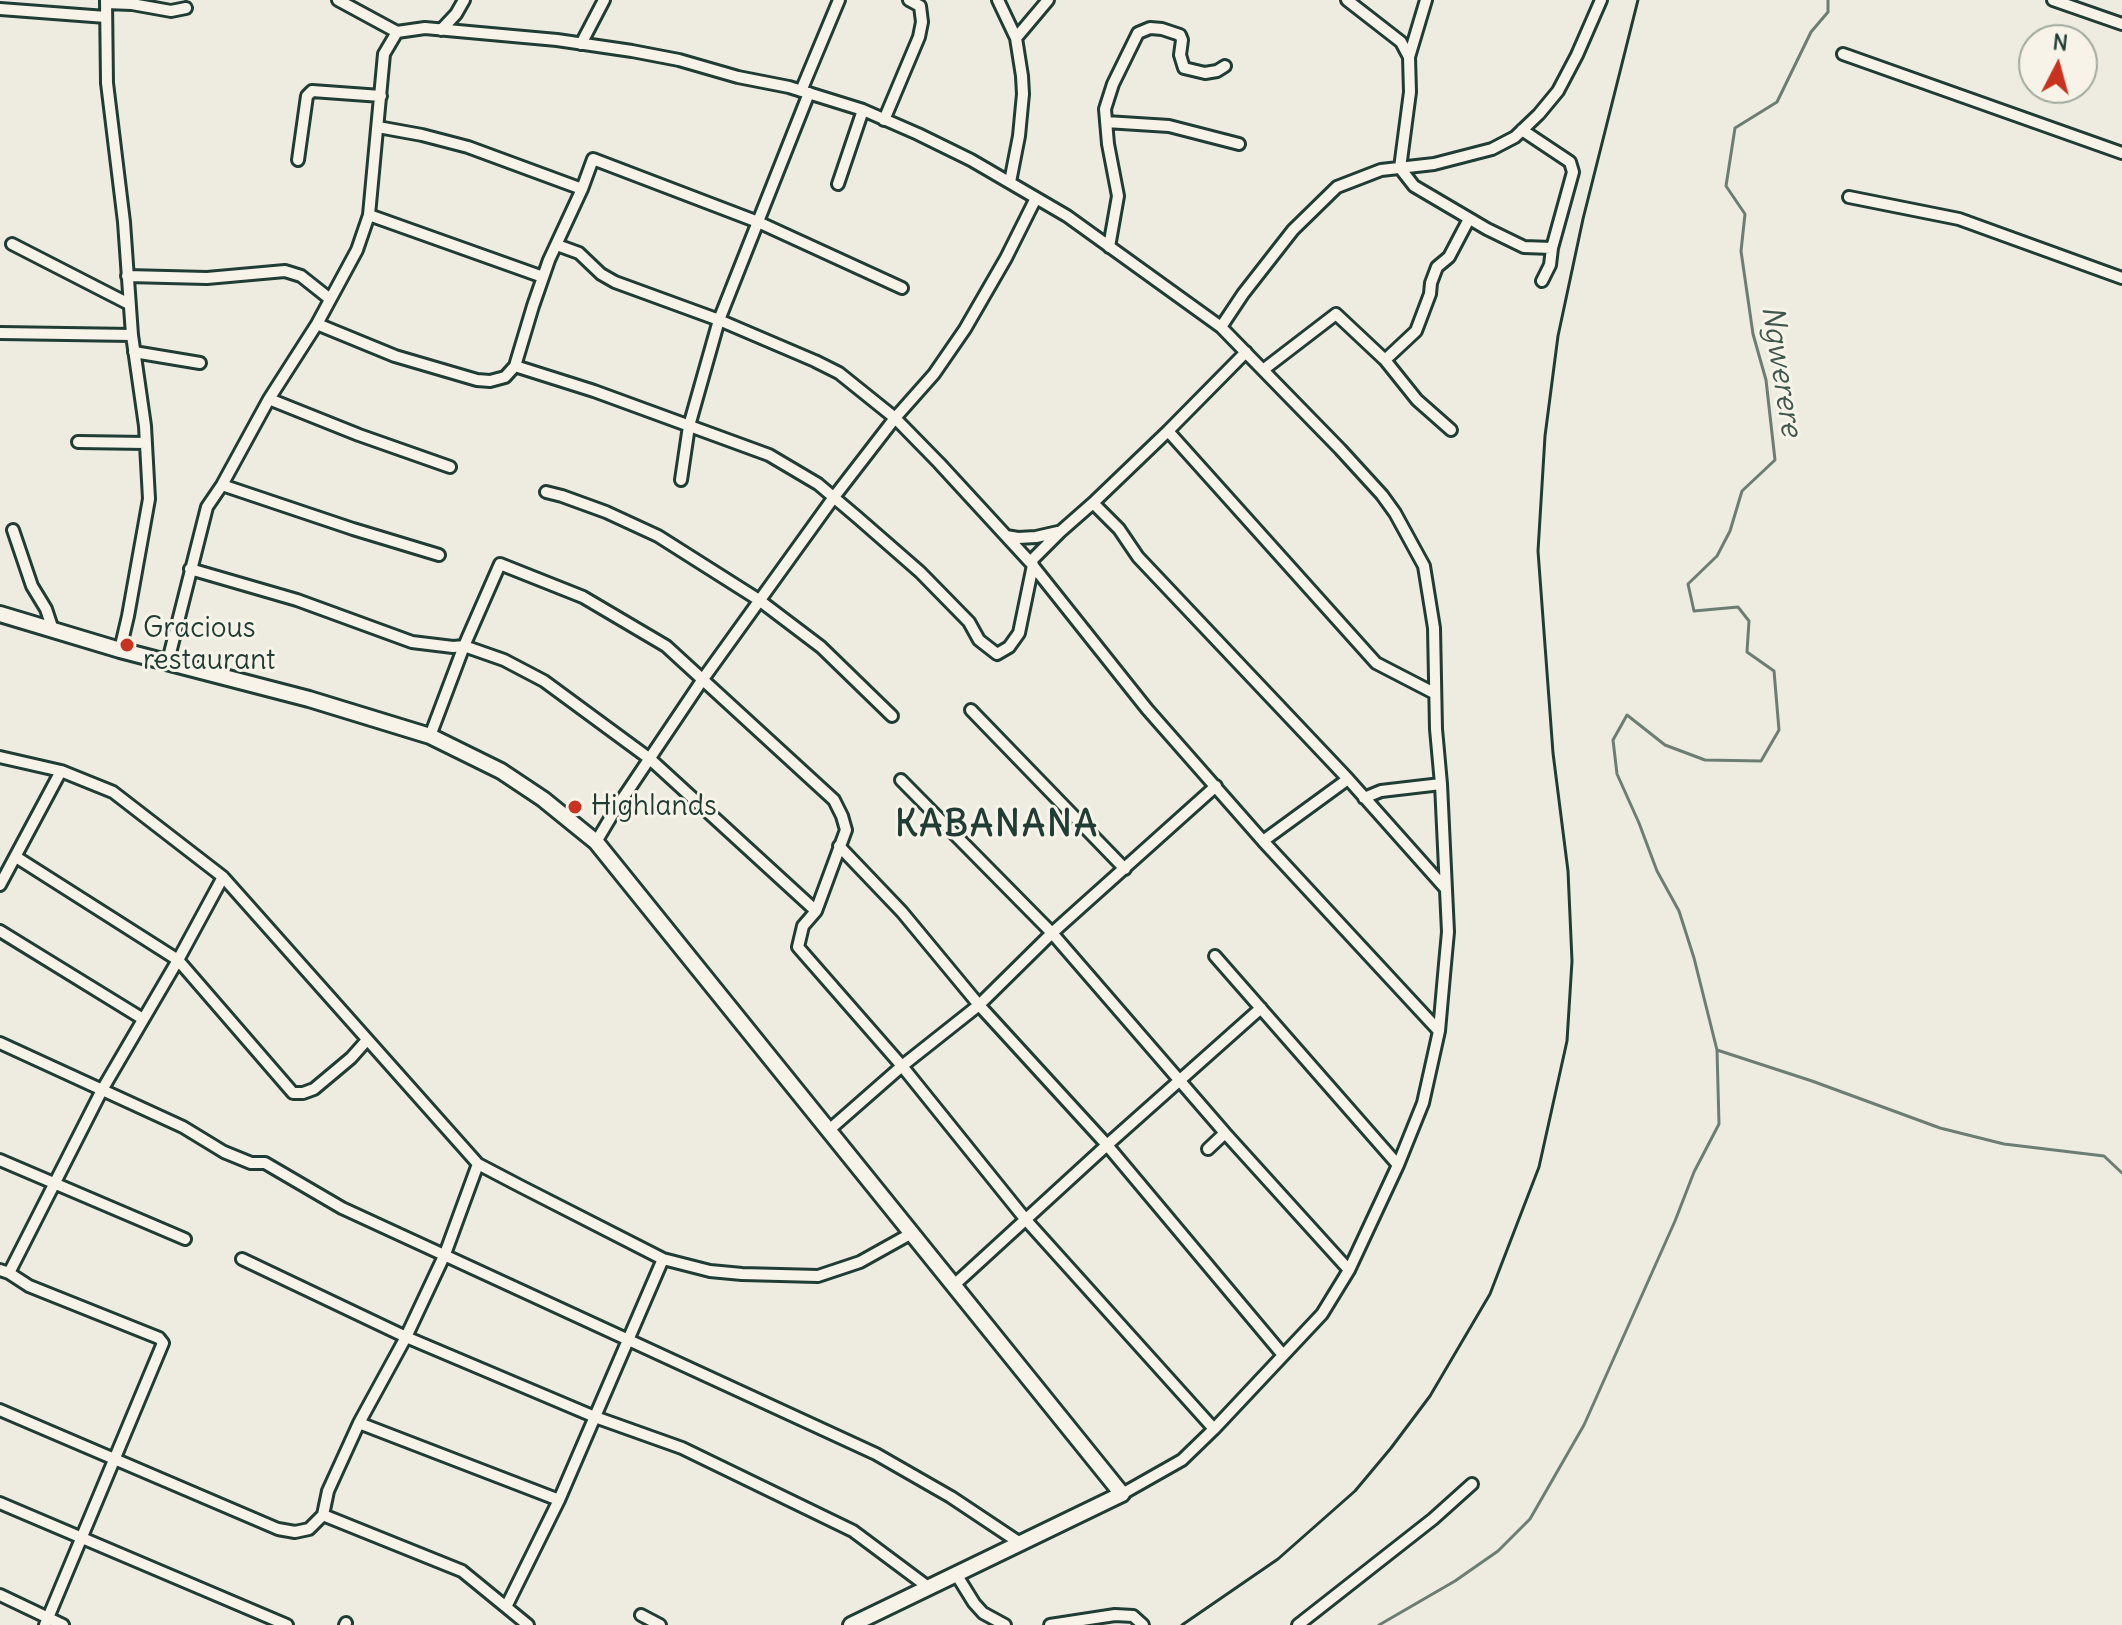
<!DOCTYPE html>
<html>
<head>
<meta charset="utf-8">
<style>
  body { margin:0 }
  #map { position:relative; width:2122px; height:1625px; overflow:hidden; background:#eeece1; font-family:Delius,sans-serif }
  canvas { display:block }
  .north { position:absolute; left:2018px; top:24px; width:80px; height:80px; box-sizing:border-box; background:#f7f3e8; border:2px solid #a1aaa0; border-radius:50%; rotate:6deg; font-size:22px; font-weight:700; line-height:32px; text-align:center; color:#1f3d34 }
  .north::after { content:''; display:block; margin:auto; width:28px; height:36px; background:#c8321e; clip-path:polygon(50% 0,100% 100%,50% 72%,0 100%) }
</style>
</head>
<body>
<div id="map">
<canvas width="2122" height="1625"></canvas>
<div class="north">N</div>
</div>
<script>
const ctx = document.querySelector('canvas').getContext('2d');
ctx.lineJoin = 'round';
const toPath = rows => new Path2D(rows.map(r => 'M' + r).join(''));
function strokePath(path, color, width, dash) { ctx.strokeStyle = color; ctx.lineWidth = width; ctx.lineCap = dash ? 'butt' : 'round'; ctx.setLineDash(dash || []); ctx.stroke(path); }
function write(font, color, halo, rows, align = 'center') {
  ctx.font = font + ' Delius,sans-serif'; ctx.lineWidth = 6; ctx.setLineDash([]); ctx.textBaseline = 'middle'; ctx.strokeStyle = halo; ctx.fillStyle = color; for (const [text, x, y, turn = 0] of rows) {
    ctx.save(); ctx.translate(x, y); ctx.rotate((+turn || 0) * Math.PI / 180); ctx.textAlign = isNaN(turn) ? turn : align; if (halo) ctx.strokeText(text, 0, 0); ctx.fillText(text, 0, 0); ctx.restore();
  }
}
const stream = toPath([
  [1717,1050,1812,1081,1940,1128,2004,1144,2104,1156,2122,1173],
  [1379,1625,1455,1581,1498,1551,1530,1519,1584,1425,1675,1221,1694,1172,1719,1124,1717,1050,1694,958,1679,911,1657,871,1639,823,1617,774,1613,740,1627,715,1665,745,1705,760,1761,761,1779,730,1774,671,1747,652,1749,621,1738,607,1694,611,1688,584,1717,556,1730,531,1742,491,1775,460,1766,380,1753,334,1741,251,1745,214,1726,186,1735,128,1777,102,1811,32,1828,12,1828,0]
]);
const street = toPath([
  [106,0,107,83,124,222,132,335,145,426,149,499,128,616,120,650],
  [338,0,397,32],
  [998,0,1016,38,1022,76,1023,94,1019,136,1010,182],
  [1347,0,1401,42,1409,57],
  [1426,0,1409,57,1410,92,1400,168,1414,186,1487,229,1524,247,1552,248],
  [2053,0,2122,24],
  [106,3,132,4,171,11,186,8],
  [0,9,106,17],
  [441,30,456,14,464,0],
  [1016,38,1048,0],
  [581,44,604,0],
  [1843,54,2122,153],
  [801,91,839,0],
  [884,120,919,37,922,22,920,6,909,0],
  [1106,122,1169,126,1239,144],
  [378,127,422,135,468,147,582,189],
  [1522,130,1570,162,1573,172,1552,248,1550,265,1542,281],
  [298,160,307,96,312,91,381,96],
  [838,184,863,110],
  [1849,197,1959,219,2122,278],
  [369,215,543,277],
  [12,244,129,304],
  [557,245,579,253,601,274,615,282,719,320,815,361,839,373,895,418,939,463,1030,562,1147,709,1263,841,1439,1031],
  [1109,247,1118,196,1108,144,1105,109,1113,84,1138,33,1150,28,1162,29,1180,35,1182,40,1180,55,1184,68,1205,73,1217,71,1225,66],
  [127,276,207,278,285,271,301,276,330,299],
  [317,324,395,356,477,380,490,381,505,377,515,366,594,391,769,455,818,484,857,517,920,572,969,622,979,640,997,654,1009,647,1019,633,1033,565],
  [1221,327,1243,294,1293,230,1337,187,1381,170,1434,164,1492,149,1515,137,1539,114,1558,91,1577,55,1601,0],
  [0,333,132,335],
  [134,352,200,363],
  [1385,360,1416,331,1430,294,1431,283,1437,267,1449,257,1469,219],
  [515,366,533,306,549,260,582,189,593,159,758,222,902,288],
  [1263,370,1336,314,1385,360,1417,400,1451,430],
  [269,399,359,435,450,467],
  [1168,431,1376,663,1434,693],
  [78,442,146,443],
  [681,480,689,426,719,320,809,93],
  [222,485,353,529,439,555],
  [546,492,562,496,606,512,658,536,759,600,821,647,892,716],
  [1093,503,1119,529,1138,557,1348,779,1445,888],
  [13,530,32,586,46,609,53,630],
  [1006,536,1018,538,1036,537,1058,532],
  [1030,562,1060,532,1093,503,1168,431,1246,352],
  [190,569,297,600,412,642,453,647,464,646,504,660,544,681,650,759,816,911],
  [168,661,207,507,222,485,269,399,317,324,357,250,369,215,384,54,397,32,425,28,557,40,632,51,679,60,738,77,789,87,863,110,918,134,971,160,1067,216,1221,327,1340,449,1382,495,1395,513,1424,566,1434,628,1436,729,1441,784,1448,932,1445,964,1439,1031,1423,1103,1398,1165,1349,1270,1322,1314,1214,1429,1182,1460,1122,1494],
  [971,710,1125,869],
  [430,736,464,646,500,564,583,597,666,646,834,800,842,816,846,830,816,911,803,926,798,947,902,1066,1026,1220,1214,1429],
  [0,757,61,771,113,792,223,877,478,1164,520,1186,663,1259,710,1271,742,1274,818,1276,860,1262,912,1233],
  [901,780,1052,933,1225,1133],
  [1364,798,1381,791,1441,784],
  [1263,841,1348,779],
  [596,842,615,810,703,679,834,497,895,418,934,374,965,329,1006,258,1036,198],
  [839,846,902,912,979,1005,1107,1145,1283,1355],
  [16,857,178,960,293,1093,303,1093,314,1089,351,1058,367,1040],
  [0,885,61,771],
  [0,931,143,1019],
  [1215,956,1398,1165],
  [0,1043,183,1127,224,1152,251,1163,265,1163,342,1208,876,1454,951,1497,1020,1543],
  [829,1130,902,1066,979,1005,1052,933,1216,786],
  [1208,1149,1225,1133,1349,1270],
  [0,1160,185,1239],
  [242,1259,406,1337,595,1417,682,1448,853,1531,928,1587],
  [0,1270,9,1273,102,1090,178,960,223,877],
  [9,1273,29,1286,159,1338,163,1343,45,1625],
  [953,1286,1107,1145,1261,1008],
  [0,1410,278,1529,295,1532,309,1529,323,1515,328,1491,359,1423,406,1337,445,1254,478,1164],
  [359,1423,559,1500],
  [0,1503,287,1625],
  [323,1515,462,1571,506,1607],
  [956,1574,974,1603,983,1613,1005,1625],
  [0,1595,63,1625],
  [641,1615,660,1625],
  [345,1625,346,1623],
  [528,1625,506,1607,559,1500,663,1259],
  [1050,1625,1115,1615,1133,1616,1143,1625],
  [1298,1625,1433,1519,1472,1484]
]);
const secondary = toPath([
  [0,614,120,650,309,699,430,736,501,771,543,799,596,842,1122,1494,851,1625]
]);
const rail = toPath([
  [1182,1625,1278,1559,1355,1491,1391,1448,1430,1396,1490,1294,1539,1167,1567,1041,1572,961,1568,871,1553,753,1538,551,1545,436,1558,336,1583,219,1638,0]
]);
const markers = [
  [127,645,8,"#c8321e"],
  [575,807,8,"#c8321e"]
];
const poiNames = [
  ["Gracious",143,629],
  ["restaurant",143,661],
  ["Highlands",591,807]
];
const waterNames = [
  ["Ngwerere",1781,371,81]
];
const districtNames = [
  ["KABANANA",997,826]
];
strokePath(stream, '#6c7e74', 3);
strokePath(street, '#1f3d34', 16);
strokePath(secondary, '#1f3d34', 20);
strokePath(street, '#f7f3e8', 10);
strokePath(secondary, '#f7f3e8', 14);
strokePath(rail, '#1f3d34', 3);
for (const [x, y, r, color] of markers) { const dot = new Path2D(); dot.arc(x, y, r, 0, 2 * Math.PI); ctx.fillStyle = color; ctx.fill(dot); strokePath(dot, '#f7f3e8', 3); }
write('28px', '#1f3d34', '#f7f3e8', poiNames, 'left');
write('italic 30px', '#3f584f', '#f7f3e8', waterNames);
ctx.letterSpacing = '2px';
write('bold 36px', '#1f3d34', '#f7f3e8', districtNames);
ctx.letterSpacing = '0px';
</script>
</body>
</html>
